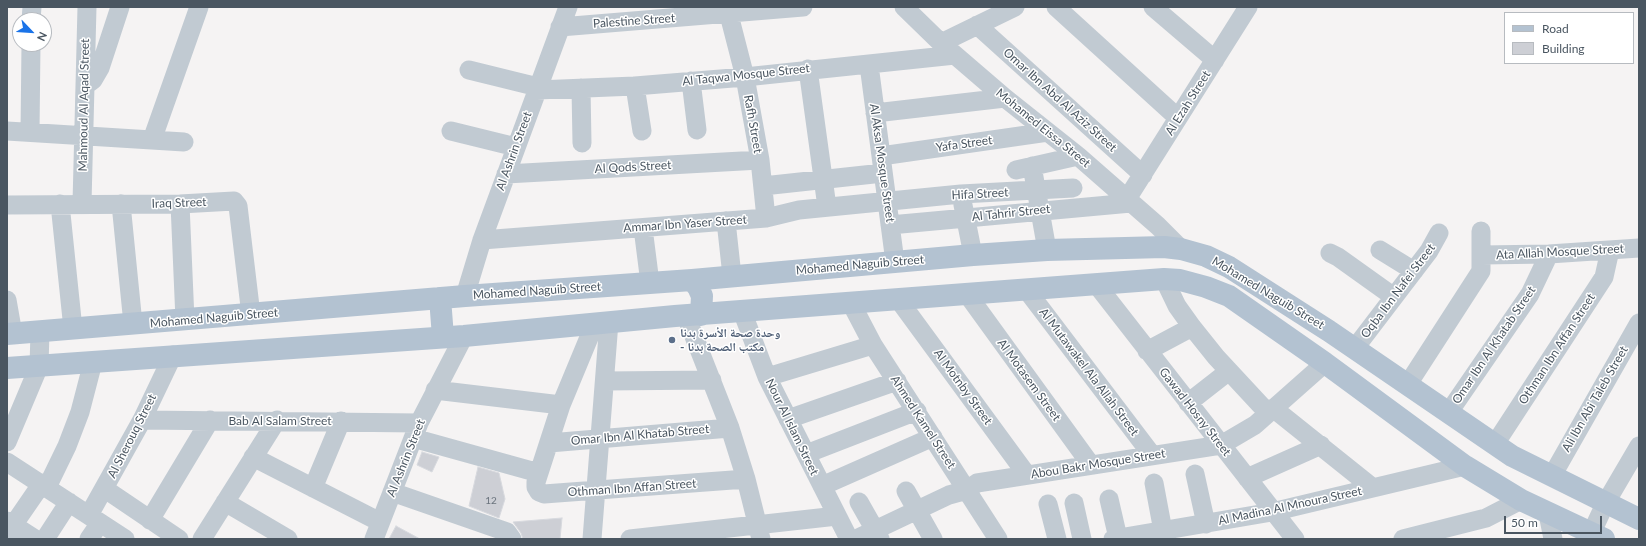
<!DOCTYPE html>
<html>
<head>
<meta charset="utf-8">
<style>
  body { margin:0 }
  #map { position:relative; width:1646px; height:546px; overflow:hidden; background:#f5f3f3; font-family:Lato,sans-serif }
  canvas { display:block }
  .frame { position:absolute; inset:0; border:8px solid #4a5661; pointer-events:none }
  .legend { position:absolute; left:1504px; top:12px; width:130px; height:52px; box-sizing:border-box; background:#fff; border:1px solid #b7bbc0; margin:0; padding:5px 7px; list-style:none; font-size:12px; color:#4a5661 }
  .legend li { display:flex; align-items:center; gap:8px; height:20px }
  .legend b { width:20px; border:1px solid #b7bbc0 }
  .north { position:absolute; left:12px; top:12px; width:40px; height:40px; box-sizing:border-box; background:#fff; border:1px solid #b7bbc0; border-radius:50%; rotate:115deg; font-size:11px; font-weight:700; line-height:16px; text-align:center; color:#4a5661 }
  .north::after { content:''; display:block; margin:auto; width:14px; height:18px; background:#1a73e8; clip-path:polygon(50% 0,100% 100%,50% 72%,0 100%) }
  .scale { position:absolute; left:1504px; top:516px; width:98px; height:18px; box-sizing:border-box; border:2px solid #4a5661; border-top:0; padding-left:5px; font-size:12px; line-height:14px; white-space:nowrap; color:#4a5661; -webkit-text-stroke:3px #fff; paint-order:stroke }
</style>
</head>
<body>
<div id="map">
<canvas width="1646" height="546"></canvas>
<div class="frame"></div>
<ul class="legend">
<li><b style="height:5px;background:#b3c2d1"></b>Road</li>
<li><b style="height:11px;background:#cdcfd5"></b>Building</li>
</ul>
<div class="north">N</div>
<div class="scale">50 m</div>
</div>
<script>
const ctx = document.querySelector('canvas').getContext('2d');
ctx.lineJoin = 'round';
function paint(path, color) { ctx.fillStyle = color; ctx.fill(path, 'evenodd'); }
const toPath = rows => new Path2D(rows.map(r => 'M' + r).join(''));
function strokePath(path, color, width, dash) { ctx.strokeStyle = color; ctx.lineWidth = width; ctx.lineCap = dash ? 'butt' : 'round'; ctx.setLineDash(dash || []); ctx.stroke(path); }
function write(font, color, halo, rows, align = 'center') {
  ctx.font = font + ' Lato,"Noto Naskh Arabic",sans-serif'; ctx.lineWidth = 3; ctx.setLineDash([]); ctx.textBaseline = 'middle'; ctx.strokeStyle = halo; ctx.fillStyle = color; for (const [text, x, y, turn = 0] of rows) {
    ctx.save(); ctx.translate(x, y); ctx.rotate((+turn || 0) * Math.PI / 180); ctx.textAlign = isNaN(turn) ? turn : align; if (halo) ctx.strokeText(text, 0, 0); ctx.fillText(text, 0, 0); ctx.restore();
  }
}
const building = toPath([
  [422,452,439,457,432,472,417,465,422,452],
  [478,467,499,473,505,499,499,518,469,506,478,467],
  [562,518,560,539,523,539,521,533,513,522,562,518],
  [396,526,420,539,389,539,396,526]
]);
const minor = toPath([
  [727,7,745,77,760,160,766,218],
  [904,7,941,43,1005,98,1078,156,1158,226,1181,249],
  [1056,7,1178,118],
  [1153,7,1215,60],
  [31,20,32,7],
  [977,25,1143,175],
  [560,27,803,7],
  [941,43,1015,7],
  [869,65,895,262],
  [808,69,827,207],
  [469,70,538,87],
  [691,81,697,130],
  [85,86,93,80,100,68,120,7],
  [635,86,642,131],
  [581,88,582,143],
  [537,90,635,86,745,77,955,55],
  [875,113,1005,98],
  [7,131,184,142],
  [451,131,516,147],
  [30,132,31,44],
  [152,140,199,7],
  [881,156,1048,132],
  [1032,166,1047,250],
  [1016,170,1078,156],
  [506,174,760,160],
  [763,186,883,173],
  [1127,199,1248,7],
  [82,203,87,7],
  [60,204,73,329],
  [121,204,133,324],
  [180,204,185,320],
  [7,205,180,204,234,201,238,206,251,315],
  [963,205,973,255],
  [726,221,732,276],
  [890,225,1131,203],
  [643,228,650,283],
  [482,240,766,218,799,210,961,194,1073,188],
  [1380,250,1414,271],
  [1330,253,1338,257,1394,297],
  [1482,255,1549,254,1639,248],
  [1164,279,1177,306,1192,327,1216,357,1268,413],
  [1096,284,1295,539],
  [1026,289,1152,455],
  [967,294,1091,465],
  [465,296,482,240,568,7],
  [898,299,1027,475],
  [7,300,13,334],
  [851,303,873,345,998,539],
  [742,311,767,377,849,539],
  [686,316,730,428,746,479,761,539],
  [595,323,561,405,536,482,536,487,539,492,544,494,746,479],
  [1355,348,1429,251,1439,233],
  [1147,351,1192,327],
  [767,377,873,345],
  [605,381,712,380],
  [1408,384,1481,271,1481,231],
  [435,390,561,405],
  [1188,403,1229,371],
  [1273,408,1373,488],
  [1449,412,1530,294,1549,254],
  [788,419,897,381],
  [142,420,419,423],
  [413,438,539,473],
  [7,442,39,366,40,332],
  [549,443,730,428],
  [1495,444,1604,277,1610,250],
  [806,454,917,411],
  [253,457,380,522],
  [7,462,125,539],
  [1195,474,1206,524],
  [1552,476,1639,323],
  [1247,478,1321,445],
  [1154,483,1163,531],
  [822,486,933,437],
  [313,488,341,421],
  [105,489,179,539],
  [906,491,933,539],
  [392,492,507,532,512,539],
  [1109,499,1118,538],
  [225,502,288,539],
  [859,502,880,539],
  [1074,503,1082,539],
  [1048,504,1057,539],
  [1548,514,1553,539],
  [89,515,142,420,173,355],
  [150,520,210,420],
  [7,521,35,539],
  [7,534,36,492,51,479,67,446,80,412,93,362],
  [1591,534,1605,504,1639,446],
  [45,539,69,502],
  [89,539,100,523],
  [202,539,277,420],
  [374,539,419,423,464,336],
  [592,539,609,322],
  [630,539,837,516],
  [856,539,949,495,967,490,977,483,1221,445,1255,425,1325,363],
  [1113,539,1272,512,1465,466],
  [1403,539,1486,518,1521,500]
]);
const major = toPath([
  [692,280,698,287,702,296,701,315],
  [440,298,443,337],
  [7,334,465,296,692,280,973,255,1047,250,1164,247,1181,249,1206,256,1229,267,1329,331,1512,456,1639,519],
  [7,368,464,336,675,316,1164,279,1180,280,1206,287,1229,296,1325,363,1465,466,1521,500,1604,539]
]);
const markers = [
  [672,340,4,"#5c6f8a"]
];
const numberNames = [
  ["12",491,501]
];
const streetNames = [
  ["Palestine Street",634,21,-4],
  ["Al Taqwa Mosque Street",746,75,-6],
  ["Omar Ibn Abd Al Aziz Street",1060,100,42],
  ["Al Ezah Street",1188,103,-58],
  ["Mahmoud Al Aqad Street",84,105,-89],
  ["Rafh Street",753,124,80],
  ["Mohamed Eissa Street",1043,128,39],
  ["Yafa Street",964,144,-8],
  ["Al Ashrin Street",514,151,-70],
  ["Al Aksa Mosque Street",882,163,82],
  ["Al Qods Street",633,167,-3],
  ["Hifa Street",980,194,-3],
  ["Iraq Street",179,203,-2],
  ["Al Tahrir Street",1011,213,-6],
  ["Ammar Ibn Yaser Street",685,224,-4],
  ["Ata Allah Mosque Street",1560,252,-3],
  ["Mohamed Naguib Street",860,265,-5],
  ["Mohamed Naguib Street",537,291,-4],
  ["Oqba Ibn Nafei Street",1398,291,-53],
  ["Mohamed Naguib Street",1268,293,31],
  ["Mohamed Naguib Street",214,318,-5],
  ["Omar Ibn Al Khatab Street",1494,345,-56],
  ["Othman Ibn Affan Street",1557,349,-57],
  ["Al Mutawakel Ala Allah Street",1089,372,53],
  ["Al Motasem Street",1029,380,54],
  ["Al Motnby Street",963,387,54],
  ["Ali Ibn Abi Taleb Street",1595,399,-60],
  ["Gawad Hosny Street",1195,412,52],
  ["Bab Al Salam Street",280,421],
  ["Ahmed Kamel Street",923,422,57],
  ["Nour Al Islam Street",792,427,64],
  ["Omar Ibn Al Khatab Street",640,435,-5],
  ["Al Sherouq Street",132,436,-63],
  ["Al Ashrin Street",406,458,-68],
  ["Abou Bakr Mosque Street",1098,464,-9],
  ["Othman Ibn Affan Street",632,488,-4],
  ["Al Madina Al Mnoura Street",1290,506,-12]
];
const serviceNames = [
  ["وحدة صحة الأسرة بدنا",680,333],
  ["- مكتب الصحة بدنا",680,347]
];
paint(building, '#cdcfd5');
strokePath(building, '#d7d9de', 1);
strokePath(minor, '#c1cad2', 19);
strokePath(major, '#b3c2d1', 22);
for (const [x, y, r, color] of markers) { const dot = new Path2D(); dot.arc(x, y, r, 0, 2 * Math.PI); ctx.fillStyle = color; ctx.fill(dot); strokePath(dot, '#fff', 1.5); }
write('10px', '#6b747e', null, numberNames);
write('12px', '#4a5661', '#fff', streetNames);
write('bold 12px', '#4e5e75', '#fff', serviceNames, 'left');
</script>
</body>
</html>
